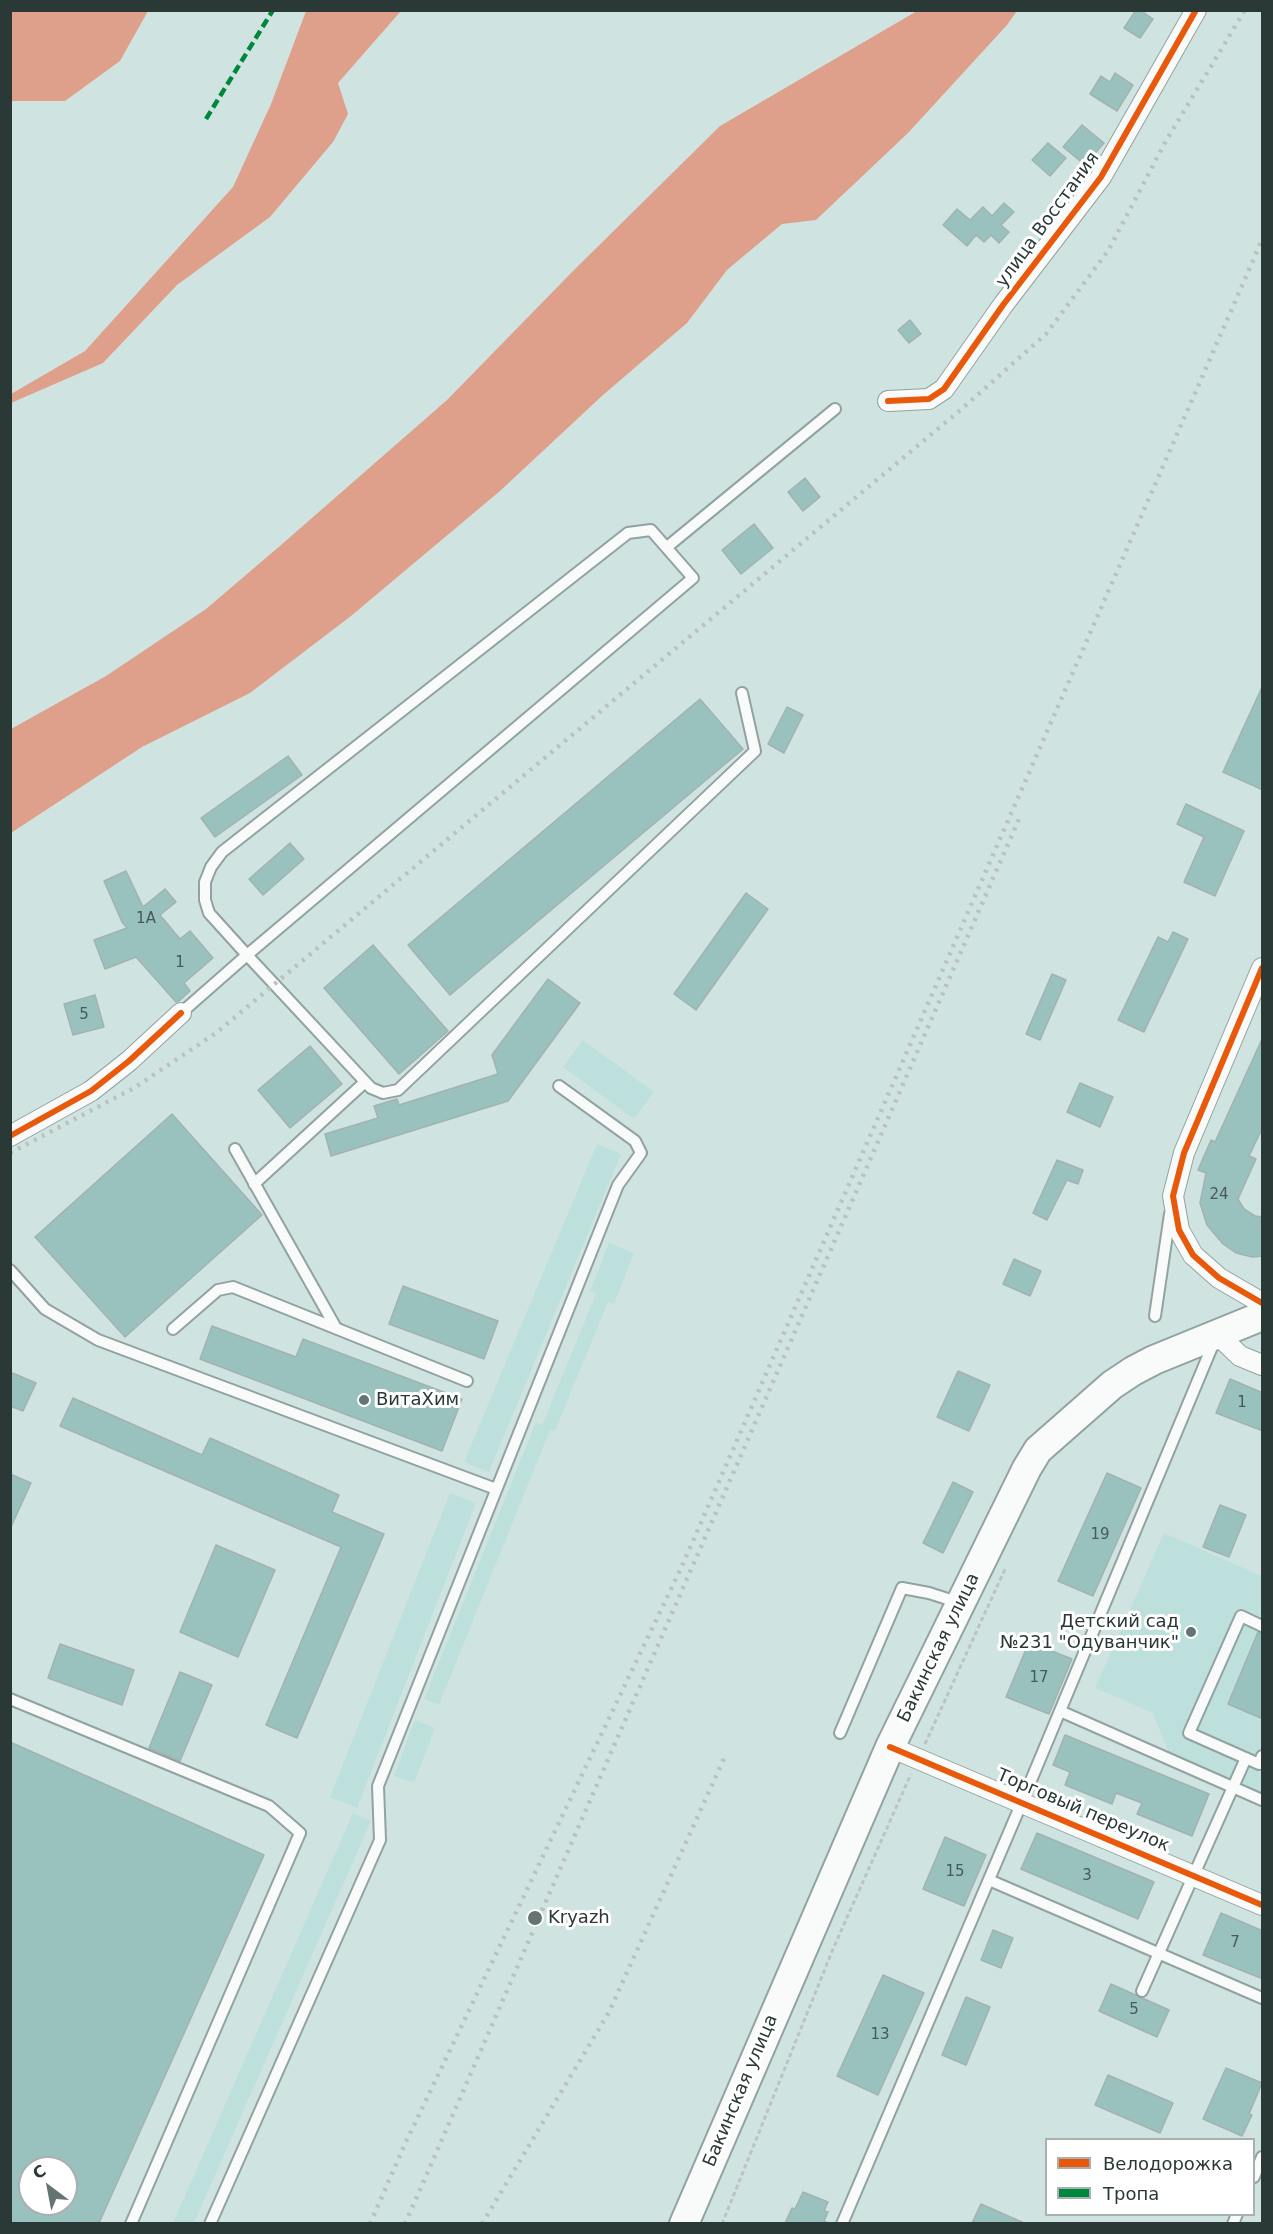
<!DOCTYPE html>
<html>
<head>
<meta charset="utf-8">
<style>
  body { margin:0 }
  #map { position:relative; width:1273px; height:2234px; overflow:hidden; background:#cfe4e1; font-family:"DejaVu Sans",sans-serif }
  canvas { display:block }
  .frame { position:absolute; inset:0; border:12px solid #2a3836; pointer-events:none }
  .legend { position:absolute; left:1045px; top:2138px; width:210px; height:78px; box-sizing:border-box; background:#fff; border:2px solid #aaafaf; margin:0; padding:8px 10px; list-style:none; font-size:18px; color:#2a3836 }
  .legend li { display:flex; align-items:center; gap:12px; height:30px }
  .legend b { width:30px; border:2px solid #aaafaf }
  .north { position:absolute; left:18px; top:2156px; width:60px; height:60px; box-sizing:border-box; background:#fff; border:2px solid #aaafaf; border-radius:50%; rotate:328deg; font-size:16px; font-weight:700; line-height:24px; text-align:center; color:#2a3836 }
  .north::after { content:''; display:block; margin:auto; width:21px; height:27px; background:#647472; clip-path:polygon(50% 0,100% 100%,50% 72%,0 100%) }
</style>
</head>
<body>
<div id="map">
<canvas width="1273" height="2234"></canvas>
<div class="frame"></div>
<ul class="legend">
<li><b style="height:8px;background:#e8590c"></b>Велодорожка</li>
<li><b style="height:8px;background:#00873e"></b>Тропа</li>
</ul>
<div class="north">С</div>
</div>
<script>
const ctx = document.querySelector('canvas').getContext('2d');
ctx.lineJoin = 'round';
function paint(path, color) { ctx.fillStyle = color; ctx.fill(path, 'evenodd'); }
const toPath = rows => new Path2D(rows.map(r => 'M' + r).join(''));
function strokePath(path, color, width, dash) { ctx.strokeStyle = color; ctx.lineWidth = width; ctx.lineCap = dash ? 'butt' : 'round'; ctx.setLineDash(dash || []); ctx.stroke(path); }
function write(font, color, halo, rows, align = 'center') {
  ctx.font = font + ' "DejaVu Sans",sans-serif'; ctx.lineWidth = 6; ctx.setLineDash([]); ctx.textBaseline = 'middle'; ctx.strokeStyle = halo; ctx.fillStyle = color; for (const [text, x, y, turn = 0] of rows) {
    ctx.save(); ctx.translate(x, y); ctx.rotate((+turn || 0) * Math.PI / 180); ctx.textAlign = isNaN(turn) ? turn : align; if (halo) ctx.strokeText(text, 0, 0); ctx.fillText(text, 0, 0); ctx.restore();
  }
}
const built = toPath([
  [583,1040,654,1092,634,1119,563,1067],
  [597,1144,621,1154,489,1472,464,1462],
  [609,1243,634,1253,614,1304,608,1302,555,1431,550,1430,439,1705,424,1699,536,1422,542,1425,596,1294,590,1291],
  [450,1493,476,1503,357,1808,330,1797],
  [1164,1533,1262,1576,1262,1795,1169,1754,1153,1713,1095,1688],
  [415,1720,435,1728,414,1783,394,1776],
  [353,1813,371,1821,194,2223,173,2223]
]);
const water = toPath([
  [11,10,148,10,148,11,120,61,65,101,11,101],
  [306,11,401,11,338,83,348,114,333,142,270,217,177,285,103,363,11,403,11,394,85,351,233,187,271,104],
  [917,11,1017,11,1007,25,908,133,816,220,782,224,727,270,687,323,603,395,500,491,351,616,250,693,142,747,11,833,11,729,106,676,206,609,281,545,447,400,573,271,720,126]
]);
const building = toPath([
  [1136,10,1140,10,1153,19,1140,38,1124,28,1136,10],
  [1115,73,1133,85,1117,111,1090,94,1101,76,1110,82,1115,73],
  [1082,125,1104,143,1085,165,1063,147,1082,125],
  [1048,143,1066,158,1050,176,1032,160,1048,143],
  [1004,203,1014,212,1001,225,1009,232,999,243,991,235,984,242,976,235,967,246,943,225,957,209,970,220,983,207,992,216,1004,203],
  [910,320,921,334,909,343,898,330,910,320],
  [805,478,820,497,803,511,788,492,805,478],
  [754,524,773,548,741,574,722,550,754,524],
  [1263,685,1263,790,1223,772,1263,685],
  [700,699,743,749,450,995,408,945,700,699],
  [787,707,803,715,784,753,768,744,787,707],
  [288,756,302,775,215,837,201,818,288,756],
  [1186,804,1244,831,1215,896,1184,882,1204,837,1177,824,1186,804],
  [290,843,304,859,263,895,249,879,290,843],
  [126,871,143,907,165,889,176,902,160,915,180,939,190,931,213,958,184,983,190,991,179,1001,176,1002,136,957,105,969,94,940,127,928,122,922,104,881,126,871],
  [746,893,768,909,696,1010,674,994,746,893],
  [1173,932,1188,939,1144,1032,1118,1020,1158,937,1168,942,1173,932],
  [373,945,448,1031,399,1074,324,988,373,945],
  [1052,974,1066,980,1040,1040,1026,1034,1052,974],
  [548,979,580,1003,508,1101,331,1156,325,1134,378,1118,374,1106,397,1099,399,1105,498,1074,492,1055,548,979],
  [95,995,104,1027,73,1035,64,1004,95,995],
  [1263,1037,1263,1127,1249,1156,1256,1159,1238,1199,1244,1209,1255,1216,1263,1217,1263,1256,1252,1257,1236,1253,1223,1244,1207,1225,1200,1203,1206,1173,1198,1170,1211,1140,1215,1142,1263,1037],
  [310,1046,342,1084,290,1128,258,1090,310,1046],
  [1080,1083,1113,1097,1100,1127,1067,1112,1080,1083],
  [172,1114,262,1215,125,1337,35,1237,172,1114],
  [1057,1160,1083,1170,1078,1184,1067,1180,1047,1220,1033,1213,1057,1160],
  [1014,1259,1041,1271,1030,1296,1003,1284,1014,1259],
  [403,1286,498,1321,484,1359,389,1324,403,1286],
  [212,1326,296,1357,303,1339,462,1399,442,1451,200,1359,212,1326],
  [958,1371,990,1385,969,1431,937,1417,958,1371],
  [10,1372,36,1383,23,1411,10,1406,10,1372],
  [1230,1379,1263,1393,1263,1431,1216,1413,1230,1379],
  [73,1398,202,1455,210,1438,339,1495,332,1512,384,1534,297,1738,266,1725,341,1547,60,1426,73,1398],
  [1107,1473,1141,1488,1093,1596,1058,1581,1107,1473],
  [10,1474,31,1483,10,1529,10,1474],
  [953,1482,973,1492,943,1553,923,1543,953,1482],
  [1220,1505,1246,1515,1229,1557,1203,1547,1220,1505],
  [216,1545,275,1570,238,1657,180,1632,216,1545],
  [1258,1632,1263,1633,1263,1719,1228,1704,1258,1632],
  [1029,1642,1072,1659,1049,1714,1006,1697,1029,1642],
  [60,1644,134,1670,122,1705,48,1678,60,1644],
  [180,1672,212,1685,180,1761,149,1748,180,1672],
  [1065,1735,1209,1794,1192,1836,1137,1814,1142,1803,1116,1793,1112,1804,1065,1785,1070,1772,1053,1765,1065,1735],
  [10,1742,264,1855,99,2223,10,2223,10,1742],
  [30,2168,66,2168,66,2204,30,2204,30,2168],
  [1037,1833,1154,1882,1138,1919,1021,1869,1037,1833],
  [945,1837,986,1855,964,1906,923,1889,945,1837],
  [1221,1913,1263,1931,1263,1979,1203,1955,1221,1913],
  [993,1930,1013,1938,1001,1968,981,1960,993,1930],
  [883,1975,924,1993,878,2095,837,2076,883,1975],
  [1111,1984,1169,2010,1157,2037,1099,2011,1111,1984],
  [966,1997,990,2007,966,2065,942,2055,966,1997],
  [1226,2068,1262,2083,1249,2114,1252,2115,1242,2136,1203,2119,1226,2068],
  [1108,2075,1173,2103,1160,2133,1095,2105,1108,2075],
  [803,2192,828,2202,824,2211,828,2212,824,2221,828,2223,785,2223,792,2208,795,2209,803,2192],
  [981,2204,1024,2223,972,2223,981,2204]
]);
const path = toPath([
  [925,1744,1006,1567],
  [722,2224,833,1949,911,1774]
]);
const lane = toPath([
  [667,547,835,409],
  [181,1013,247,955,693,578,651,530,628,533,222,852,211,867,205,882,205,900,209,913,247,955,371,1088,383,1093,398,1090,755,751,742,693],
  [235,1149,336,1328],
  [254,1184,365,1082],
  [10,1270,45,1309,98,1340,496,1489],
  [1155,1316,1170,1214],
  [173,1329,218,1290,233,1287,467,1381],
  [1262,1626,1241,1616,1189,1733,1259,1764,1262,1756],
  [10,1699,269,1806,300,1833,131,2224],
  [1060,1711,1262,1800],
  [840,1733,902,1588,929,1593,960,1603],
  [989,1880,1262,1998],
  [1142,1991,1246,1758],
  [1254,2177,1262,2157],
  [210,2224,380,1840,378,1786,618,1185,641,1153,635,1141,559,1086],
  [842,2224,1022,1802,1214,1342],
  [1233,2224,1237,2214]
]);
const street = toPath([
  [888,401,929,399,944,389,1003,305,1101,177,1196,10],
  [1262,968,1184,1153,1173,1196,1179,1230,1193,1255,1219,1278,1262,1303],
  [10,1136,91,1091,129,1061,181,1013],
  [1217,1334,1240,1356,1262,1365],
  [890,1747,1262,1905]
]);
const secondary = toPath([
  [684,2224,890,1747,1027,1468,1038,1450,1112,1385,1133,1371,1154,1360,1262,1316]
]);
const rail = toPath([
  [10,1153,134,1088,216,1033,964,407,1046,334,1108,251,1167,139,1245,10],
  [370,2224,404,2146,682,1566,1262,240],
  [405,2224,1019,819],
  [482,2224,609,2012,726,1754]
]);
const quiet = toPath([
  [206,119,273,10]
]);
const cycleway = toPath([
  [888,401,929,399,944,389,1003,305,1101,177,1196,10],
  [1262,968,1184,1153,1173,1196,1179,1230,1193,1255,1219,1278,1262,1303],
  [10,1136,91,1091,129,1061,181,1013],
  [890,1747,1262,1905]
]);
const markers = [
  [364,1400,6,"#647472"],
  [1191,1632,6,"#647472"],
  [535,1918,8,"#647472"]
];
const numberNames = [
  ["1А",146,919],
  ["1",180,963],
  ["5",84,1015],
  ["24",1219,1195],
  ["1",1242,1403],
  ["19",1100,1535],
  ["17",1039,1678],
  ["15",955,1872],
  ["3",1087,1876],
  ["7",1235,1943],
  ["5",1134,2010],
  ["13",880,2035]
];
const streetNames = [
  ["улица Восстания",1048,220,-54],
  ["Бакинская улица",939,1648,-64],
  ["Торговый переулок",1083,1811,23],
  ["Бакинская улица",741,2091,-67]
];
const poiNames = [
  ["ВитаХим",376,1400],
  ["Детский сад",1179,1622,"right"],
  ["№231 \"Одуванчик\"",1179,1643,"right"],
  ["Kryazh",548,1918]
];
paint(built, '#bee0dc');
paint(water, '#dfa08b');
paint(building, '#99c2bf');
strokePath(building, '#a2b2b0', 1.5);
strokePath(lane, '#92a2a0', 14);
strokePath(street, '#92a2a0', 22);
strokePath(secondary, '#92a2a0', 32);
strokePath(path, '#bcc3c2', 3, [4.5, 3]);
strokePath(lane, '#f8fbfa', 10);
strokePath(street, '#f8fbfa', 20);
strokePath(secondary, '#f8fbfa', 28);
strokePath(rail, '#bbc1c0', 4.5, [3, 6]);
strokePath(quiet, '#00873e', 4.5, [9, 4.5]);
strokePath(cycleway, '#e8590c', 6);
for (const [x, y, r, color] of markers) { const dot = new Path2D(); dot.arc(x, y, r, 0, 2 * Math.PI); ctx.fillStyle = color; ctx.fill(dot); strokePath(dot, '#fff', 2); }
write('15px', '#465a58', null, numberNames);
write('18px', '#2a3836', '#fff', streetNames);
write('18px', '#2a3836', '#fff', poiNames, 'left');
</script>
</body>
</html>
